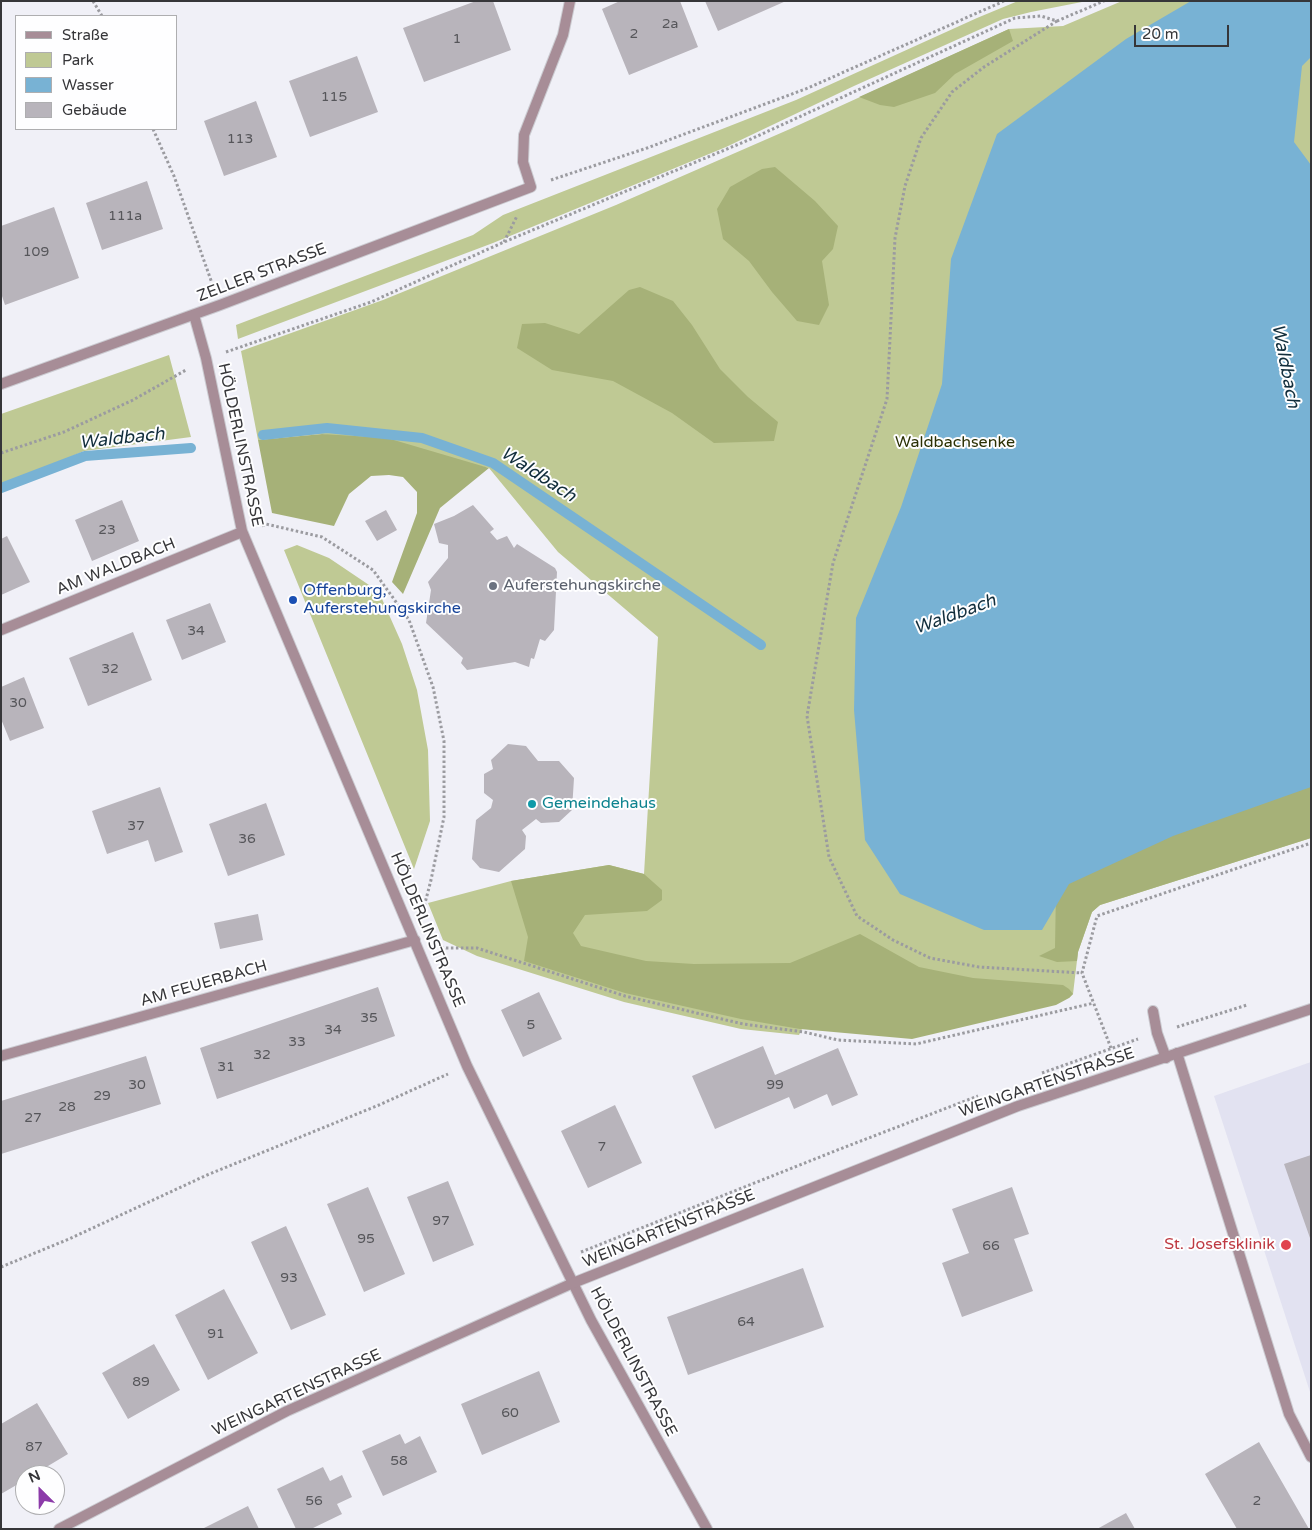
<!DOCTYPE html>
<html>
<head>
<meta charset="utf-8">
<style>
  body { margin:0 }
  #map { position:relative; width:1312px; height:1530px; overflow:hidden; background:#f0f0f7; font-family:"Varela Round",sans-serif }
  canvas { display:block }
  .frame { position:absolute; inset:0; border:2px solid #363639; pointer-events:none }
  .legend { position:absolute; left:15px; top:15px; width:162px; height:115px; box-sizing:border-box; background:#fefeff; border:1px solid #aeaeb0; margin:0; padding:6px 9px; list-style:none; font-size:15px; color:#363639 }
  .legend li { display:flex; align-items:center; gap:10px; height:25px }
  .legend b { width:25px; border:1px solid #aeaeb0 }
  .north { position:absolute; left:15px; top:1465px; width:50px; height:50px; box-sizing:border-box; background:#fefeff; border:1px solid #aeaeb0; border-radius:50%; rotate:337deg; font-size:14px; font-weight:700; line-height:20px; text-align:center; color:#363639 }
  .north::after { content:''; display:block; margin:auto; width:18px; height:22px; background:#8c3aa9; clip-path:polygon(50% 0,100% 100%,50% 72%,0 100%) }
  .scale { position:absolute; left:1134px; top:25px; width:95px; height:22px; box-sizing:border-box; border:2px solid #363639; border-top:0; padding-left:6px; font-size:15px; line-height:18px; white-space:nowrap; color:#363639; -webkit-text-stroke:4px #fefeff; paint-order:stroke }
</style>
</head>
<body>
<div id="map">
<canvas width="1312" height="1530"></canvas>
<div class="frame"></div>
<ul class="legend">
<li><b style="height:6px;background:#a78d97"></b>Straße</li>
<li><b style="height:14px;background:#bfc994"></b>Park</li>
<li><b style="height:14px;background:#78b2d4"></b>Wasser</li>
<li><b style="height:14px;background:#b8b4bb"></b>Gebäude</li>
</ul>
<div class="north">N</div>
<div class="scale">20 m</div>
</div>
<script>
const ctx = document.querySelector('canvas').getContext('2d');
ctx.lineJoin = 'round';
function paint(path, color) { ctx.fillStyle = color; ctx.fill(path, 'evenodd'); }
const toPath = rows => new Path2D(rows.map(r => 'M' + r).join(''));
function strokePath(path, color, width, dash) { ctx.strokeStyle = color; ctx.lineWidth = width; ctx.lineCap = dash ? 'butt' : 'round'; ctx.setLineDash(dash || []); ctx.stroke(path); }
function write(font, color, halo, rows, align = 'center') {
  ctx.font = font + ' "Varela Round",sans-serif'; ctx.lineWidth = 4; ctx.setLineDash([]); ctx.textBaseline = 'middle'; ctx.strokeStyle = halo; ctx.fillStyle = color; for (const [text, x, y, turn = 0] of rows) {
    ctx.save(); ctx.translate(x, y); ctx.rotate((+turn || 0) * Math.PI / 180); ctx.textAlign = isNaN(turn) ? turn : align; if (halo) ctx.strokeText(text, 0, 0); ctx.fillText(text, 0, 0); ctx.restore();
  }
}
const built = toPath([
  [1311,1062,1311,1395,1214,1096]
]);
const green = toPath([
  [1018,1,1087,1,1031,12,1003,19,854,86,726,147,493,243,238,339,236,325,473,235,503,215,796,100,977,18],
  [1122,1,1311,1,1311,838,1100,905,1092,912,1078,952,1073,994,1069,998,808,1017,799,1035,741,1029,624,1002,477,956,443,940,428,903,511,881,609,865,644,874,658,637,558,552,489,468,322,434,258,440,241,351,383,300,616,205,790,129,1009,29,1063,26],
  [169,355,191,437,84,451,1,487,1,414],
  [297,545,329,558,372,587,382,599,402,644,417,690,428,750,430,821,414,869,284,550]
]);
const forest = toPath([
  [1009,29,1013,41,955,74,935,93,894,107,880,105,859,97],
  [775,167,815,201,838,226,833,249,822,261,829,305,819,325,797,321,772,292,749,261,723,239,717,209,730,187,762,169],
  [640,287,673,301,692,325,720,369,748,397,778,422,774,441,714,443,672,413,613,381,552,370,517,348,522,324,545,323,579,334,629,290],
  [322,434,387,438,489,468,440,508,403,594,392,582,417,513,417,492,403,477,389,475,371,476,349,494,334,526,272,513,258,440],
  [1311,770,1311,838,1100,905,1092,912,1078,952,1077,961,1057,962,1039,956,1055,948,1056,889],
  [609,865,644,874,662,890,662,900,647,911,585,915,573,933,581,946,646,961,694,964,790,963,860,934,919,967,973,978,1063,985,1069,989,1073,994,1069,998,1056,1005,912,1039,800,1029,741,1019,625,993,524,961,528,937,511,881]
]);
const water = toPath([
  [1191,1,1311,1,1311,57,1302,66,1294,142,1311,165,1311,787,1173,836,1069,884,1042,930,984,930,900,894,865,840,854,710,856,618,901,507,942,384,951,259,997,134,1126,39]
]);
const stream = toPath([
  [263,435,327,428,422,438,493,463,761,645],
  [1,488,85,456,191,448]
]);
const building = toPath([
  [476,1,493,1,511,50,424,82,403,28],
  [620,1,680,1,698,47,629,75,602,9],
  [705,1,786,1,718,31],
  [357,56,378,112,310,137,289,81],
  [256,101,277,157,224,176,204,121],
  [147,181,163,229,102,250,86,203],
  [54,207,79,278,5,305,1,293,1,226],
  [122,500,139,541,92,561,75,520],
  [473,505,494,529,490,532,497,540,507,536,514,548,517,544,555,568,557,572,554,630,545,641,540,639,534,659,531,658,529,667,515,662,467,670,461,663,463,658,426,623,431,590,428,582,448,558,448,545,439,543,434,524,454,516],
  [386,510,397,530,377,541,365,521],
  [7,536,30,582,1,595,1,539],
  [210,603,226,642,182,660,166,620],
  [133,632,152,680,88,706,69,658],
  [24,677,44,728,10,741,1,719,1,687],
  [508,744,526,746,538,761,559,761,574,778,572,810,559,822,541,823,536,819,522,830,526,836,525,849,499,872,480,868,472,859,476,820,491,808,493,800,484,793,484,774,493,769,491,760],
  [160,787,183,852,155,862,148,840,107,854,92,811],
  [266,803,285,855,228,876,209,824],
  [258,914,263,940,220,949,214,923],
  [378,987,395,1036,217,1099,200,1048],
  [539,992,562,1039,523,1057,501,1010],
  [763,1046,775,1075,838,1048,858,1095,832,1106,827,1094,794,1109,789,1097,715,1129,692,1076],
  [146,1056,161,1104,1,1154,1,1101],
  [615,1105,642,1163,588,1188,561,1131],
  [1311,1155,1311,1238,1310,1238,1284,1164],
  [448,1181,474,1245,433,1262,407,1197],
  [368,1187,405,1274,364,1292,327,1204],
  [1012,1187,1029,1234,1014,1239,1033,1291,962,1317,942,1263,969,1253,952,1209],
  [286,1226,326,1315,291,1330,251,1242],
  [803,1268,824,1327,688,1375,667,1317],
  [224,1289,258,1353,208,1380,175,1315],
  [154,1344,180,1390,128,1419,102,1373],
  [539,1371,560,1422,482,1455,461,1404],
  [37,1403,68,1454,33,1475,25,1475,25,1480,1,1494,1,1424],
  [400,1434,405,1444,420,1436,437,1472,383,1496,362,1451],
  [1259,1442,1309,1529,1237,1529,1205,1474],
  [323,1467,330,1481,342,1475,352,1497,337,1504,342,1514,311,1529,296,1529,277,1489],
  [248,1506,259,1529,202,1529],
  [1126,1513,1135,1529,1097,1529]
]);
const path = toPath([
  [93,1,102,16],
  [1057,21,984,67,952,92,921,138,905,186,895,238,887,399,833,563,807,716,829,857,857,916,893,940,930,958,979,967,1082,973],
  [153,129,174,176,213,286],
  [551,180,647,148,808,88,1004,1],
  [504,242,517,216],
  [226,352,371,302,504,242,751,139,1015,18,1041,16,1057,21,1104,1],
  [1,453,64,432,133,400,186,370],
  [262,526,266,524,322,537,373,570,409,620,433,687,444,741,444,817,431,880,424,907],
  [441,947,446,948,477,948,625,996,743,1024,804,1032,838,1040,916,1044,1094,1003],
  [1177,1027,1247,1005],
  [1111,1048,1082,973,1097,916,1311,843],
  [1042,1073,1138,1039],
  [581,1252,840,1149,978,1096],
  [1,1267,69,1239,207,1175,379,1105,448,1074]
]);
const service = toPath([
  [1153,1011,1157,1033,1166,1058]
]);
const minor = toPath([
  [194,315,206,358,242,531,467,1066,591,1320,707,1529],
  [1,384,220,305,531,187,523,162,524,135,563,35,570,1],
  [1,630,242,532],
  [1177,1053,1289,1414,1311,1457],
  [1,1056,415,940]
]);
const tertiary = toPath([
  [59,1529,287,1411,573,1283,1018,1106,1311,1009]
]);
const markers = [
  [493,586,5,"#6b7280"],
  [293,600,5,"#1a4fb4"],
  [532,804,5,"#0f9aa8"],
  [1286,1245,6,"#e0444e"]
];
const numberNames = [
  ["2a",670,24],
  ["2",634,34],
  ["1",457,39],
  ["115",334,97],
  ["113",240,139],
  ["111a",125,216],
  ["109",36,252],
  ["23",107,530],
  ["34",196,631],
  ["32",110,669],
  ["30",18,703],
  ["37",136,826],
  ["36",247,839],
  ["35",369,1018],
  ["5",531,1025],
  ["34",333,1030],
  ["33",297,1042],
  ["32",262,1055],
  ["31",226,1067],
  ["30",137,1085],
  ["99",775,1085],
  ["29",102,1096],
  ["28",67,1107],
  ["27",33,1118],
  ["7",602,1147],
  ["97",441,1221],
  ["95",366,1239],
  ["66",991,1246],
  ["93",289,1278],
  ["64",746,1322],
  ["91",216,1334],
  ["89",141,1382],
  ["60",510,1413],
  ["87",34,1447],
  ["58",399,1461],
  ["56",314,1501],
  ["2",1257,1501]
];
const streetNames = [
  ["ZELLER STRASSE",262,273,-21],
  ["HÖLDERLINSTRASSE",240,445,78],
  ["AM WALDBACH",116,567,-22],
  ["HÖLDERLINSTRASSE",427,930,67],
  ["AM FEUERBACH",204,984,-16],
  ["WEINGARTENSTRASSE",1047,1083,-19],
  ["WEINGARTENSTRASSE",669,1229,-22],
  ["HÖLDERLINSTRASSE",633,1362,62],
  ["WEINGARTENSTRASSE",297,1393,-25]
];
const parkNames = [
  ["Waldbachsenke",955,443]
];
const worshipNames = [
  ["Auferstehungskirche",503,586]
];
const transitNames = [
  ["Offenburg,",303,591],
  ["Auferstehungskirche",303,609]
];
const cultureNames = [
  ["Gemeindehaus",542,804]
];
const healthNames = [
  ["St. Josefsklinik",1275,1245]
];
const waterNames = [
  ["Waldbach",1285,366,79],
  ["Waldbach",122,439,-6],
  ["Waldbach",538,475,33],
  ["Waldbach",955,615,-20]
];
paint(built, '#e2e2f1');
paint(green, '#bfc994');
paint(forest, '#a6b178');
paint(water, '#78b2d4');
strokePath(stream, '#78b2d4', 10);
paint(building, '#b8b4bb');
strokePath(service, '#cbcbd1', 12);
strokePath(minor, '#cbcbd1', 12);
strokePath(tertiary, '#cbcbd1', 12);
strokePath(path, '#9b9ba0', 3, [2.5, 2.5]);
strokePath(service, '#a78d97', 10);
strokePath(minor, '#a78d97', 10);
strokePath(tertiary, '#a78d97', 10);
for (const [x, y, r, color] of markers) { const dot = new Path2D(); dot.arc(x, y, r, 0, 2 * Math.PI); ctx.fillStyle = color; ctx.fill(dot); strokePath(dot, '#fefeff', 2); }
write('14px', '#56565a', null, numberNames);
write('16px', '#363639', '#fefeff', streetNames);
write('16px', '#2b3104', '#fefeff', parkNames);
write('16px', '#5b616d', '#fefeff', worshipNames, 'left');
write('16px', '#164399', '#fefeff', transitNames, 'left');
write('16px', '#0d838f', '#fefeff', cultureNames, 'left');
write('16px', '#be3a42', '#fefeff', healthNames, 'right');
write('italic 18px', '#122e3c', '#fefeff', waterNames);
</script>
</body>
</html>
